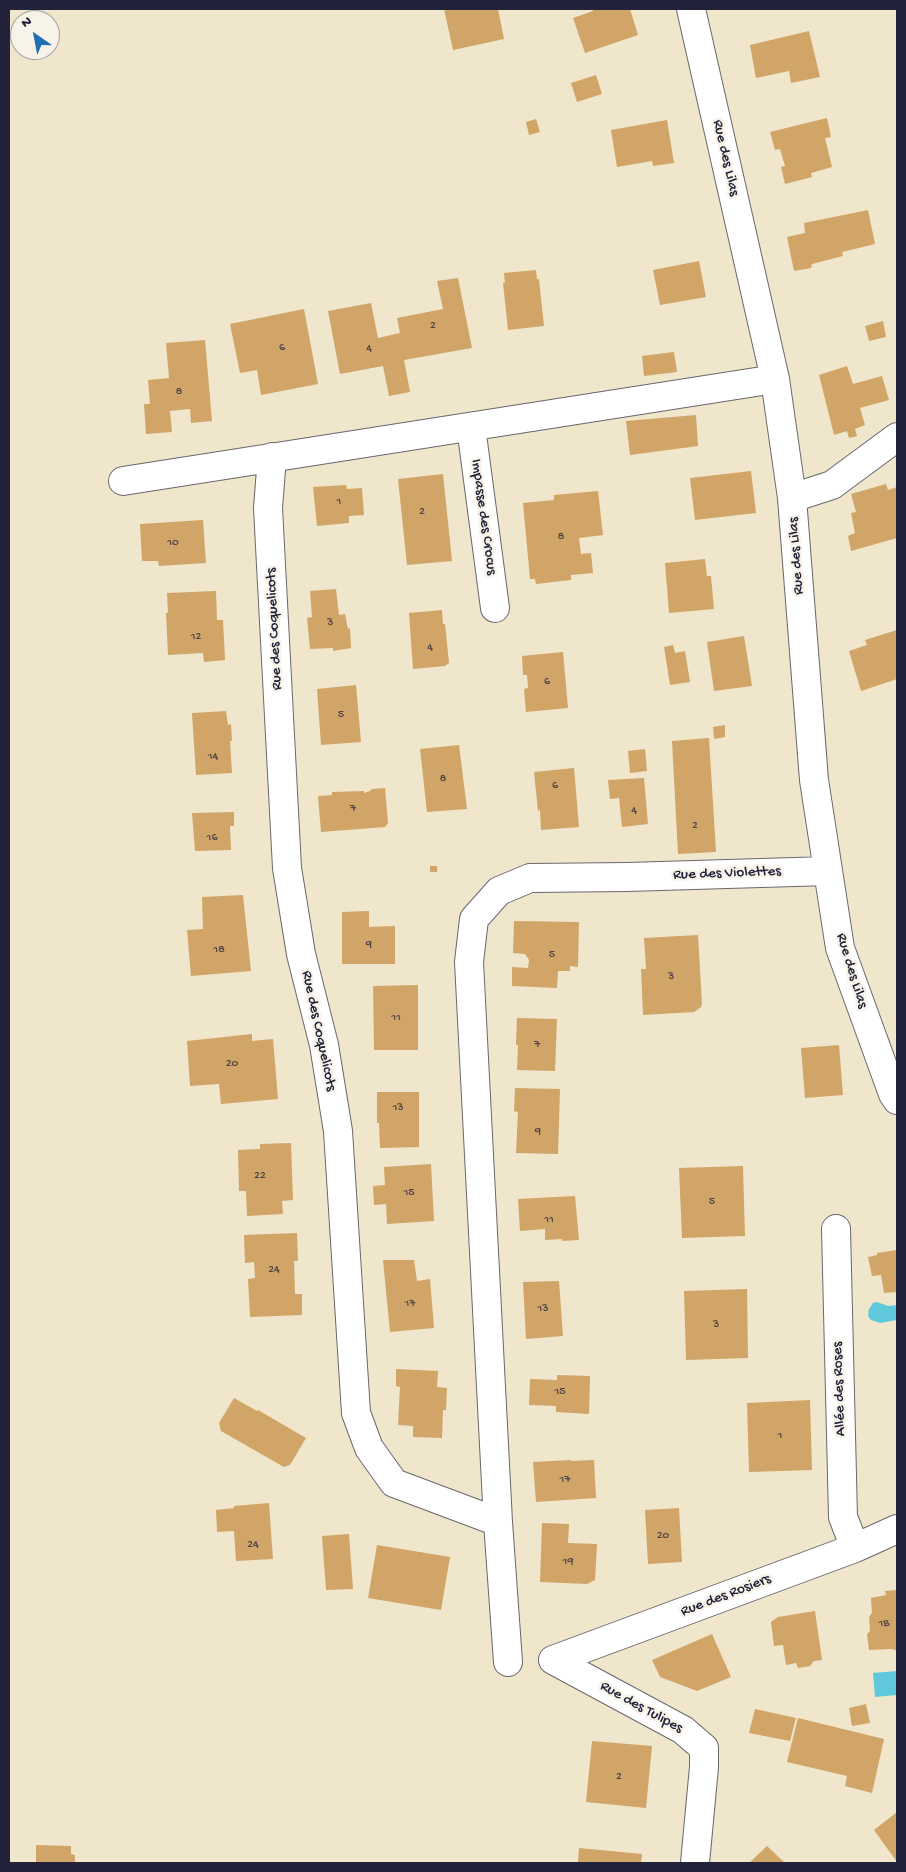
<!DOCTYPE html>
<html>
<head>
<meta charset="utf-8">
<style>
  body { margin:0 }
  #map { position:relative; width:906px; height:1872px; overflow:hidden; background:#efe6cc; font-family:"Gochi Hand",sans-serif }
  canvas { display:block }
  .frame { position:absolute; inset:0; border:10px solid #22223b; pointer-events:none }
  .north { position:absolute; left:10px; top:10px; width:50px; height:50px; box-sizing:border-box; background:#f7f3e8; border:1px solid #a29fa3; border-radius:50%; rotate:327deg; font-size:14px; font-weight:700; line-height:20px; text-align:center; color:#22223b }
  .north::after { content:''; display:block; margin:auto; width:18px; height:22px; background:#1f6fb2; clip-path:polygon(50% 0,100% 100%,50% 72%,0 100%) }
</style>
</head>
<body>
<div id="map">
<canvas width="906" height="1872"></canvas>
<div class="frame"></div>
<div class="north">N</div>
</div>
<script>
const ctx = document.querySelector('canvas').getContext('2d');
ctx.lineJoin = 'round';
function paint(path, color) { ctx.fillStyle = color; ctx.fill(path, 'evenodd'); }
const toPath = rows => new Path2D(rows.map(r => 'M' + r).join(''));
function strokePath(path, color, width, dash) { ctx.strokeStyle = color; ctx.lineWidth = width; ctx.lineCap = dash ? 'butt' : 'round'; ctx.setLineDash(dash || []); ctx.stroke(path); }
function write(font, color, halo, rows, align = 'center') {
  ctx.font = font + ' "Gochi Hand",sans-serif'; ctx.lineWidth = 5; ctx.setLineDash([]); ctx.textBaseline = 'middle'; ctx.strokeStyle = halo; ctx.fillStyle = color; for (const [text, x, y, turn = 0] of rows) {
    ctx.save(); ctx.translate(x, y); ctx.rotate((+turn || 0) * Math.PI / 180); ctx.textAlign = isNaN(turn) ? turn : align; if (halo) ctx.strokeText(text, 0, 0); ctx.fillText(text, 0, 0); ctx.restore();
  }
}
const water = toPath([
  [877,1302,888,1306,897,1305,897,1320,880,1323,871,1320,868,1316,869,1309,873,1303],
  [897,1671,897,1695,875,1697,873,1673]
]);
const building = toPath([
  [444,9,498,9,504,39,453,50],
  [592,9,630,9,638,35,585,53,573,18,593,11],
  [809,31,820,77,791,83,789,71,756,78,750,45],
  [596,75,602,94,577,102,571,83],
  [827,118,831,137,825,138,832,167,811,173,812,177,785,184,781,167,785,166,780,149,775,150,770,132],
  [536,119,540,132,529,135,526,122],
  [667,120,674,163,653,166,652,161,617,167,611,130],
  [868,210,875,244,842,252,843,256,812,264,811,268,794,271,787,237,805,233,804,223],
  [699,261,706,297,660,305,653,270],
  [536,270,537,279,539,279,544,326,508,330,503,283,505,283,504,273],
  [458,278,472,348,404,360,410,392,389,396,383,366,340,374,328,311,371,303,378,338,400,333,397,318,443,309,437,281],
  [304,309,318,384,261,395,257,370,240,373,230,324],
  [883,321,886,337,869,341,865,326],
  [205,340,212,421,191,423,190,409,170,411,172,432,146,434,144,404,150,404,148,380,169,378,166,343],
  [674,352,677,372,644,376,642,356],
  [847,366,853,384,882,376,889,400,860,408,865,425,855,429,857,436,849,438,847,431,834,435,819,375],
  [696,415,698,446,630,455,626,421],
  [751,471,756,513,695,520,690,478],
  [443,474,452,561,407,565,398,479],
  [886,484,888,490,897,487,897,538,851,551,848,536,855,533,851,513,856,512,851,494],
  [346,485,347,489,362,488,364,515,349,516,349,523,317,526,313,487],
  [598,491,603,535,579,538,581,554,591,553,593,573,571,575,571,580,536,584,535,579,530,579,523,503,554,500,554,495],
  [203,520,206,563,159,566,158,561,142,561,140,524],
  [705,559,707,576,711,576,714,609,669,613,665,563],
  [336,589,339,615,345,614,348,629,350,628,351,648,333,651,333,648,310,649,307,618,312,617,310,591],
  [216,591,217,620,223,620,225,660,204,662,203,653,168,655,166,613,168,613,167,593],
  [442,610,443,624,445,624,449,663,445,666,413,669,409,613],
  [897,630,897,679,861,691,849,651,867,645,865,640],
  [744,636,752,686,714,691,707,642],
  [673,645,675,653,685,651,690,682,670,685,664,647],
  [563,652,568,708,526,712,524,689,528,688,527,675,523,675,522,656],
  [356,685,361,742,321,745,317,689],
  [226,711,228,725,231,724,232,741,230,741,232,773,196,775,192,713],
  [725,725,725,737,714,739,713,727],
  [709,738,716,852,678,854,672,741],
  [459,745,467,809,427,812,420,749],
  [645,749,647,771,630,773,628,751],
  [574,768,579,827,541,830,540,810,538,811,534,772],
  [644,778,648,824,622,827,619,798,610,799,608,780],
  [385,788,388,823,385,827,321,832,318,796,332,795,332,792,364,791,364,793,370,791,372,789],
  [234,812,234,826,230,826,231,850,195,851,192,813],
  [430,866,437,866,437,872,430,872],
  [243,895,251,971,191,976,187,930,203,929,202,897],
  [369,911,369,927,395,926,395,964,342,964,342,912],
  [514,921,579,922,578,967,570,966,570,971,558,971,557,988,512,986,512,967,528,968,529,960,525,954,513,953],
  [698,935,702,1004,701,1007,694,1012,643,1015,641,969,646,969,644,938],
  [418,985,418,1050,374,1050,373,986],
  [517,1018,557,1019,555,1071,517,1070,518,1045,516,1045],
  [252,1034,252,1041,273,1039,278,1099,221,1104,219,1084,190,1086,187,1041],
  [839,1045,843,1095,805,1098,801,1048],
  [515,1088,560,1089,558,1154,516,1153,518,1112,514,1111],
  [377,1092,419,1092,419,1147,380,1148,379,1123,377,1123],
  [291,1143,293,1200,282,1201,283,1214,247,1216,246,1191,239,1191,238,1150,260,1149,260,1144],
  [431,1164,434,1221,387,1224,386,1204,374,1205,373,1186,385,1185,384,1167],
  [743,1166,745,1236,682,1238,679,1168],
  [575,1196,579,1240,562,1241,562,1239,545,1240,545,1229,520,1231,518,1199],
  [297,1233,298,1261,294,1261,295,1294,302,1294,302,1315,250,1317,248,1279,255,1278,254,1262,245,1263,244,1235],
  [897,1250,897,1292,884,1293,881,1275,872,1276,868,1257,877,1255,877,1253],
  [383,1260,414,1260,417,1281,430,1279,434,1328,390,1332],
  [559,1281,563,1336,526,1339,523,1282],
  [747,1289,748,1358,686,1360,684,1291],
  [396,1369,438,1371,437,1387,447,1388,446,1410,443,1410,442,1438,413,1437,413,1426,398,1425,400,1387,396,1386],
  [557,1375,590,1376,589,1414,556,1412,556,1406,529,1405,530,1379,557,1380],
  [234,1398,257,1411,258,1410,306,1438,290,1465,284,1467,221,1431,219,1423],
  [810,1400,812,1470,749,1472,747,1403],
  [571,1460,571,1461,594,1460,596,1498,536,1502,533,1462],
  [269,1503,273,1559,236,1561,234,1531,217,1532,216,1510,234,1508,234,1506],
  [679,1508,682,1562,648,1564,645,1510],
  [542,1523,569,1524,568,1543,597,1544,595,1580,587,1584,540,1582],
  [349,1534,353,1589,326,1590,322,1536],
  [377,1545,450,1557,441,1610,368,1598],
  [897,1590,897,1651,892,1649,869,1650,867,1634,870,1631,869,1617,872,1613,871,1598,886,1595,885,1591],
  [815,1611,822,1660,814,1661,810,1666,798,1668,796,1663,786,1665,783,1645,774,1646,771,1622,778,1617],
  [712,1634,731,1677,697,1691,660,1677,652,1660],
  [866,1704,870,1723,852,1726,849,1708],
  [755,1709,796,1718,790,1741,749,1733],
  [798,1718,884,1739,872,1793,845,1786,847,1776,787,1762],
  [592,1741,652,1746,646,1808,586,1802],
  [897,1812,897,1862,874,1830],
  [36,1845,71,1846,71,1854,75,1855,75,1863,36,1863],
  [767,1846,785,1863,749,1863],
  [579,1848,642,1854,641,1863,578,1863]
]);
const minor = toPath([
  [691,9,775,379,792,498,814,780,840,948,893,1094,897,1100],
  [471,427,495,608],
  [272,457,268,508,287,868,301,954,324,1045,338,1131,356,1413,369,1448,394,1483,498,1522],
  [123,481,775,379],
  [792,498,832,485,897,437],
  [836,1229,843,1517,855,1548],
  [553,1660,855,1548,897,1529],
  [553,1660,683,1730,704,1748,704,1767,695,1863],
  [508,1662,498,1522,469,962,474,919,499,891,530,878,627,877,828,871]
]);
const numberNames = [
  ["2",433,326],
  ["6",282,348],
  ["4",369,349],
  ["8",179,392],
  ["1",339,502],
  ["2",422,512],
  ["8",561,537],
  ["10",173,543],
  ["3",330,623],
  ["12",196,637],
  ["4",430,648],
  ["6",547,682],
  ["5",341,715],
  ["14",213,757],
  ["8",443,779],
  ["6",555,786],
  ["7",353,809],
  ["4",634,811],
  ["2",695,826],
  ["16",212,838],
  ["9",369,945],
  ["18",219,950],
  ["5",552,955],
  ["3",671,977],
  ["11",396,1018],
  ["7",537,1045],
  ["20",232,1064],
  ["13",398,1108],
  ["9",538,1132],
  ["22",260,1176],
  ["15",409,1193],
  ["5",712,1202],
  ["11",549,1220],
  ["24",274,1270],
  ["17",410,1304],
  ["13",543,1309],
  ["3",716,1325],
  ["15",560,1392],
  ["1",780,1436],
  ["17",565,1480],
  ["20",663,1536],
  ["24",253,1545],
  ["19",568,1562],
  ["1B",884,1624],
  ["2",619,1777]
];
const streetNames = [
  ["Rue des Lilas",725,158,77],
  ["Impasse des Crocus",483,517,82],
  ["Rue des Lilas",797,556,-94],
  ["Rue des Coquelicots",275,629,-93],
  ["Rue des Violettes",727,874,-2],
  ["Rue des Lilas",851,971,73],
  ["Rue des Coquelicots",318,1031,78],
  ["Allée des Roses",840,1389,-92],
  ["Rue des Rosiers",726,1596,-21],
  ["Rue des Tulipes",641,1708,29]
];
paint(water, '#5fc8da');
paint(building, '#d0a567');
strokePath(minor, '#6a676e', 30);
strokePath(minor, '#fff', 28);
write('12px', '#4e4346', null, numberNames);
write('15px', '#22223b', '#f7f3e8', streetNames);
</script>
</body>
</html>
